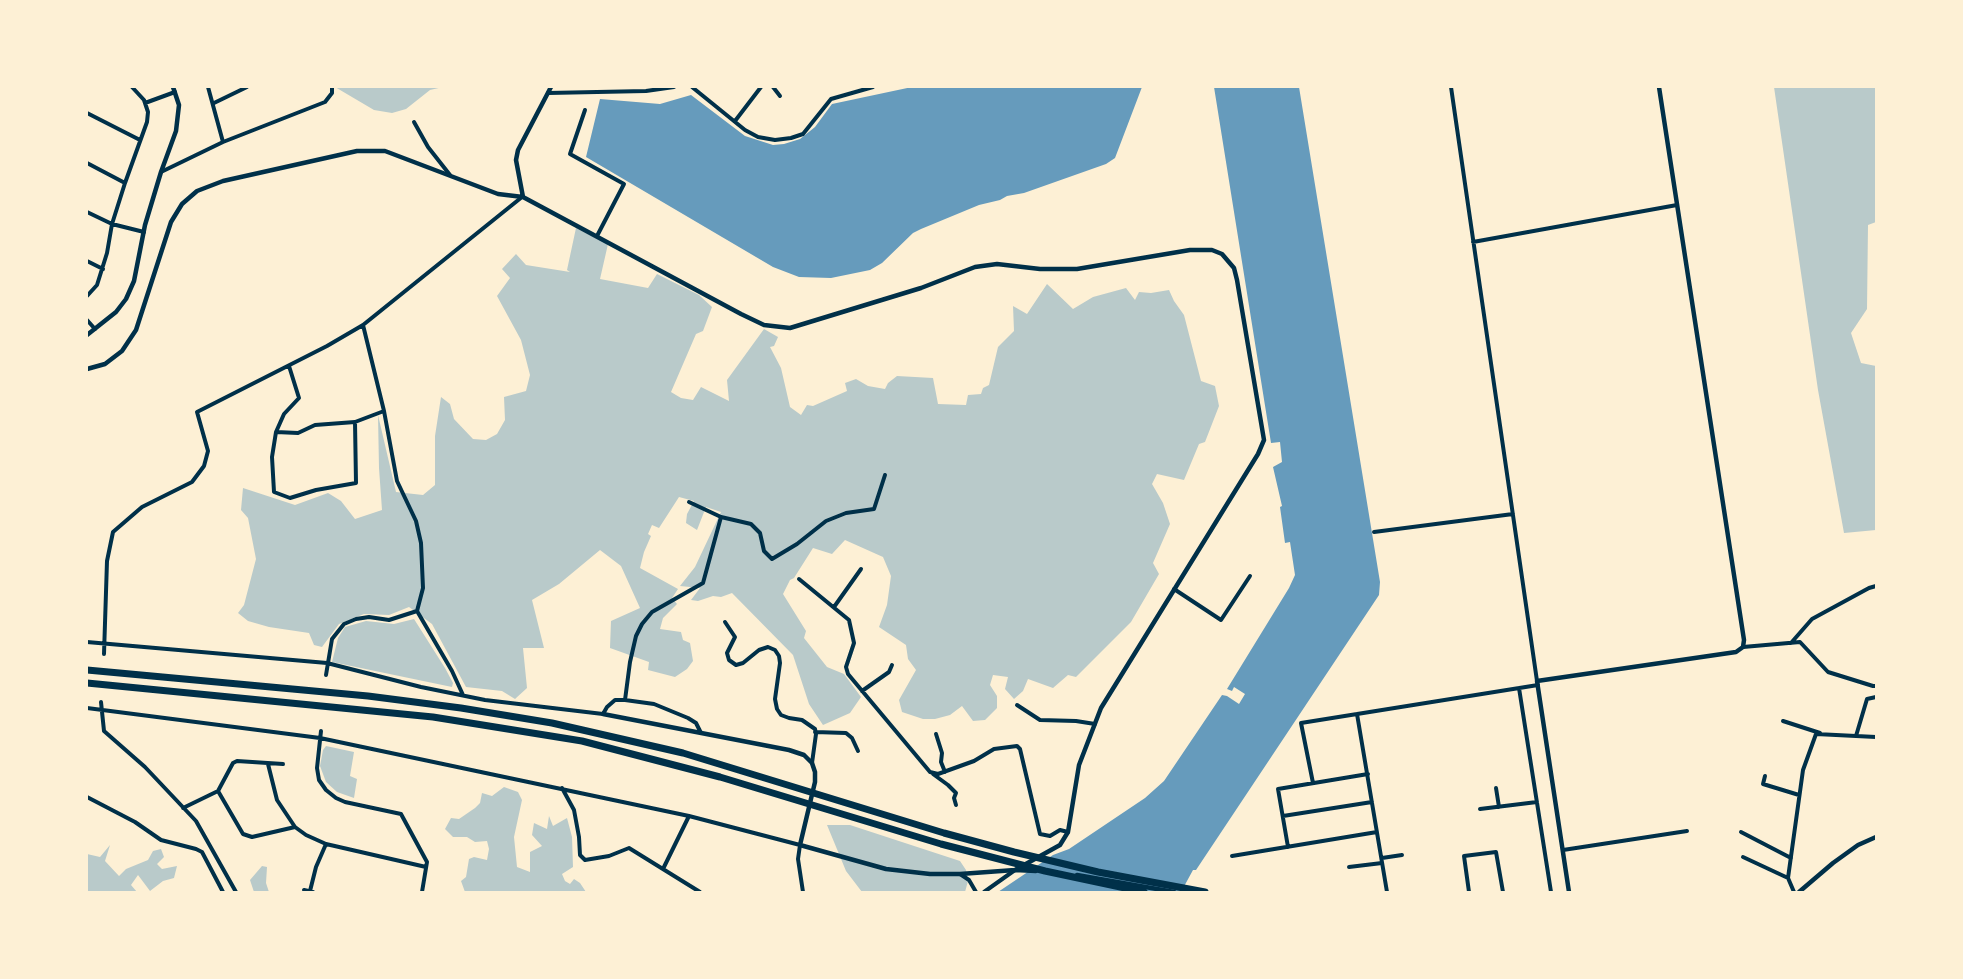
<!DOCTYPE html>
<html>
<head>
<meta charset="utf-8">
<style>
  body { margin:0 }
  #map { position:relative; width:1963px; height:979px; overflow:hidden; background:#fdf0d5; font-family:Ubuntu,sans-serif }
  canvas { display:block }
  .frame { position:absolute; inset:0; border:88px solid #fdf0d5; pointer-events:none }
</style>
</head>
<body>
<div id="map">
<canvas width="1963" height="979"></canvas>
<div class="frame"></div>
</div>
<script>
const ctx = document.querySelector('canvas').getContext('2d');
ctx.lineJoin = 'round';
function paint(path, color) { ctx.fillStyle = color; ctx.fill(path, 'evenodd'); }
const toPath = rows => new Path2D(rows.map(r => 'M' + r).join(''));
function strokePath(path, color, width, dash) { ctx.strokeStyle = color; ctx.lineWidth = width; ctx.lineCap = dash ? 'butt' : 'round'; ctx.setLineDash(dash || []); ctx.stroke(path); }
const green = toPath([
  [335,87,443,87,430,90,406,109,392,113,374,110],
  [1774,87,1876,87,1876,222,1868,225,1867,309,1851,333,1861,363,1876,366,1876,530,1844,533,1818,390],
  [576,228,608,244,600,279,648,288,657,274,699,295,712,307,703,331,696,334,671,392,681,398,693,400,701,387,729,401,727,380,764,329,778,337,774,346,770,347,781,368,790,407,801,415,807,405,813,406,847,391,845,383,856,379,868,386,885,389,888,383,897,376,933,378,938,404,966,405,968,395,981,394,983,388,989,385,998,347,1014,331,1013,306,1027,314,1047,284,1073,309,1093,297,1126,288,1135,300,1139,292,1151,293,1169,290,1174,301,1184,315,1201,381,1215,386,1219,406,1205,442,1199,444,1184,480,1157,474,1152,484,1163,503,1170,524,1153,563,1159,574,1131,622,1076,677,1068,675,1053,688,1028,679,1023,691,1014,699,1005,689,1008,677,993,675,990,685,997,696,997,708,985,720,973,721,962,706,950,715,935,719,923,719,902,712,899,700,916,670,908,659,906,645,879,627,887,605,891,576,883,557,845,540,832,554,813,548,794,578,790,580,783,594,806,631,804,638,827,667,844,674,861,697,850,713,823,725,809,704,793,655,732,593,721,597,713,596,698,601,691,600,700,588,680,586,695,567,721,512,706,507,697,530,686,523,687,514,694,501,679,497,659,528,652,525,648,534,651,536,644,552,640,568,678,589,672,598,677,604,663,618,660,629,681,632,683,640,690,643,693,661,687,669,675,677,648,670,649,662,610,648,611,621,640,608,621,566,600,550,559,584,532,600,544,648,523,648,527,688,515,699,502,691,466,687,432,624,409,607,389,615,364,614,339,624,322,647,314,645,309,633,269,627,248,621,238,613,244,605,256,559,248,518,241,510,243,488,295,505,328,493,341,501,355,519,382,510,379,468,378,415,396,492,423,495,435,485,435,436,441,397,450,404,454,419,473,439,486,440,497,434,505,420,504,397,526,391,530,375,521,340,497,296,510,278,502,269,516,254,526,265,570,272,567,270],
  [414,619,445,668,453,683,452,687,332,662,338,638,345,627,366,621,394,624],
  [326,746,354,752,350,776,357,779,354,798,337,792,326,782,320,766,323,750],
  [504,787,518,792,522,800,514,837,517,867,530,872,530,852,542,846,532,835,534,823,547,829,549,816,553,826,567,818,572,837,573,867,562,874,565,881,570,884,574,879,580,883,586,892,465,892,461,881,466,877,469,859,474,857,487,860,489,849,487,841,475,842,467,837,453,837,445,829,451,818,459,819,475,808,480,803,482,793,492,796],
  [827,825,850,825,960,861,966,870,968,881,965,892,862,892,846,871],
  [110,845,105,861,119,876,126,869,148,860,153,851,161,849,164,857,157,864,162,869,177,866,174,878,163,881,150,891,138,875,131,885,137,892,87,892,87,854,100,857],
  [262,866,267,867,266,883,269,892,254,892,250,880]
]);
const water = toPath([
  [912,87,1142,87,1115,158,1106,164,1024,193,1007,196,1000,200,979,205,921,229,913,233,882,263,870,270,831,278,799,277,773,267,586,157,600,99,660,104,691,95,745,136,773,145,784,144,800,139,815,127,832,104],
  [1214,87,1299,87,1380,582,1379,595,1196,870,1193,870,1181,892,998,892,1053,855,1069,849,1145,798,1164,781,1222,695,1227,696,1239,704,1245,694,1234,687,1232,691,1227,689,1289,588,1295,575,1290,542,1285,543,1280,507,1282,506,1273,467,1282,462,1280,442,1271,443]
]);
const minor = toPath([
  [208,87,223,142],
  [692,87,745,130,758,137,775,140,791,138,803,134,831,99,873,87],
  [773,87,780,96],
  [1451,87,1537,681],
  [548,93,646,91,674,87],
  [145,103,175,92],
  [214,103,247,87],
  [585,110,570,154,624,184,597,236],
  [87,113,140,140],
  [735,121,761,87],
  [414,122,428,147,450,175],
  [87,163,125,183],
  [161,172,223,142,325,102,332,93,332,87],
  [87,212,112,224,144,232],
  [1473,242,1677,205],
  [87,261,103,269],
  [87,296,97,285,107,253,112,224,125,183,147,122,148,112,144,100,132,87],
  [87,320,95,329],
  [363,325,384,411,397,481,416,521,421,543,423,588,417,611,452,671,463,695],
  [355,422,384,411],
  [276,432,298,433,315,425,355,422,356,483,316,490,290,498,274,492,272,457,276,432,284,414,299,398,289,366],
  [689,502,721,517],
  [1374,532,1513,514],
  [799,579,849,620,854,643,846,667,848,674,930,772,938,774,974,761,994,749,1017,746,1020,749,1040,834,1050,836,1060,830,1068,832],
  [1174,589,1221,620,1250,576],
  [834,607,861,569],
  [725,622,735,637,727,653,729,660,736,665,743,663,759,650,768,647,775,650,779,656,780,663,775,699,777,709,781,715,789,718,802,720,815,729,816,734,812,763],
  [87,642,327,663,421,687,485,700,603,714,607,707,615,700,625,700,630,662,636,636,642,624,652,612,703,583,721,517,751,524,760,533,764,551,772,559,797,544,826,521,846,513,874,509,885,475],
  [1791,643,1812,619,1869,588,1876,586],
  [1743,647,1800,642,1828,672,1873,686,1876,686],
  [104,654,107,561,113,532,142,507,192,482,204,466,208,451,197,412,327,346,363,325,522,197],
  [326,675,332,639,344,624,356,619,369,617,389,620,417,611],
  [1519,688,1551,892],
  [862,691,889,672,892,665],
  [625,700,654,704,688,718,696,723,701,733],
  [101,702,104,731,145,767,196,821,236,892],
  [1017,705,1040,720,1076,721,1095,724],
  [87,708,320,738,689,816,800,845,798,859,803,892],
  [1357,714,1387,892],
  [1783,721,1820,733],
  [321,731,317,768,319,780,326,790,336,798,345,802,401,814,427,862,422,892],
  [815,732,846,733,852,738,858,751],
  [936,734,942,753,941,762,945,772],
  [1856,736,1867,699,1876,697],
  [268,764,277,800,295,827,306,835,326,844,426,867],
  [933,774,948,785,956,793,954,798,956,805],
  [1765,776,1763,784,1799,795],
  [1313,783,1301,723,1538,685],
  [562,788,574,810,579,837,580,855,585,860,609,856,629,848,700,892],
  [1496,788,1499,807],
  [218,791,243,834,252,837,295,827],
  [87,797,135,822,161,840,196,849,202,852,223,892],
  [183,808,218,791,233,763,237,761,283,764],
  [1480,809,1537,802],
  [1283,816,1372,802],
  [1741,832,1791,858],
  [1288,847,1278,789,1368,774],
  [1563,850,1687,831],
  [1232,856,1377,832],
  [1743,857,1788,878],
  [1382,858,1402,855],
  [1349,867,1382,863],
  [663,869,689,816],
  [960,874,969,880,976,892],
  [304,890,313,892],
  [310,891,316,867,326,844],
  [984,892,1015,870],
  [1469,892,1464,856,1496,852,1503,892],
  [1794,892,1788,878,1803,770,1816,734,1876,737]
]);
const tertiary = toPath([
  [523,197,516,160,518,150,551,87],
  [87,335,116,312,126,299,134,281,145,225,161,172,176,131,179,105,173,87],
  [87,369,105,364,122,351,136,330,171,222,182,204,197,191,223,181,357,151,385,151,498,194,523,197,741,314,764,325,790,328,921,288,975,267,997,264,1040,269,1077,269,1190,250,1212,250,1222,254,1234,268,1237,280,1264,440,1258,454,1101,708,1079,765,1068,832,1060,845,1015,870],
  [603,714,789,750,804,755,812,763,815,772,815,782,800,845,886,869,930,874,960,874,1015,870,1036,871],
  [1077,875,1174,892],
  [1569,892,1537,681,1736,652,1743,647,1744,640,1659,87],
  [1799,892,1833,863,1858,845,1876,837]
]);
const motorway = toPath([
  [87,670,368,696,461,708,552,723,683,753,944,833,1014,852,1098,872,1205,892],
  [87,683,433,717,582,741,720,777,941,844,1045,871,1144,892]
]);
paint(green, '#b9caca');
paint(water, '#669bbc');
strokePath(minor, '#003049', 4);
strokePath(tertiary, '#003049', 4.5);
strokePath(motorway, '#003049', 7);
</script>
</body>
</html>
